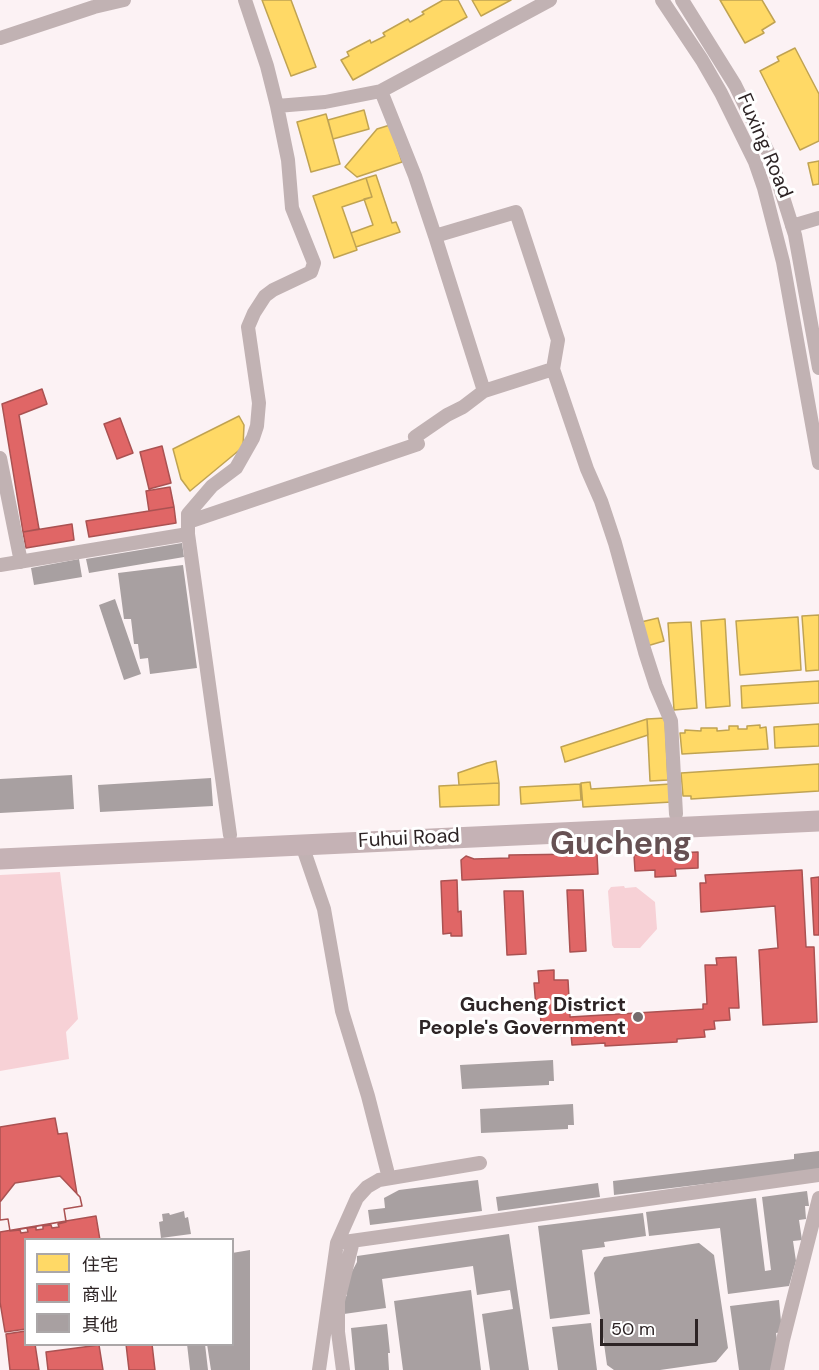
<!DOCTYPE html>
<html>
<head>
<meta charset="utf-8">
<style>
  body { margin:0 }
  #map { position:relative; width:819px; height:1370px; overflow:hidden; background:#fcf2f4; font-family:"DM Sans","Noto Sans SC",sans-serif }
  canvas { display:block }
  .legend { position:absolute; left:24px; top:1238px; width:210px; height:108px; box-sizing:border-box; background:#fff; border:2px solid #aba7a8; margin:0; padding:8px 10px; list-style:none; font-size:18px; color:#2d2425 }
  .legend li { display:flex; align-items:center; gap:12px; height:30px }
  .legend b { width:30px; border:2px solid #aba7a8 }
  .scale { position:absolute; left:600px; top:1319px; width:98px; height:27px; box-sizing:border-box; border:3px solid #2d2425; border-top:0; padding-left:8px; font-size:18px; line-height:21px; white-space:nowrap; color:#2d2425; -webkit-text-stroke:4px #fff; paint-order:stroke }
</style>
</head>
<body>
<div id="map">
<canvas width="819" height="1370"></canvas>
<ul class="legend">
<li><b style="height:16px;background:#ffd966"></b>住宅</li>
<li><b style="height:16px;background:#e06666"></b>商业</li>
<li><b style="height:16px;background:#a8a0a1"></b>其他</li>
</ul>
<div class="scale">50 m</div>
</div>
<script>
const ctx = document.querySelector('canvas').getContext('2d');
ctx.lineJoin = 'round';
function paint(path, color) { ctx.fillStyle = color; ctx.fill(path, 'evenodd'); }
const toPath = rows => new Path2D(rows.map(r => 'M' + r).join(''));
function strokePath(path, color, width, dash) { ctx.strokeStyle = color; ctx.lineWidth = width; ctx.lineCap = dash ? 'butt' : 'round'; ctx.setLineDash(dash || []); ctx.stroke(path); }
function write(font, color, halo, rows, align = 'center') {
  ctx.font = font + ' "DM Sans",sans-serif'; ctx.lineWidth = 6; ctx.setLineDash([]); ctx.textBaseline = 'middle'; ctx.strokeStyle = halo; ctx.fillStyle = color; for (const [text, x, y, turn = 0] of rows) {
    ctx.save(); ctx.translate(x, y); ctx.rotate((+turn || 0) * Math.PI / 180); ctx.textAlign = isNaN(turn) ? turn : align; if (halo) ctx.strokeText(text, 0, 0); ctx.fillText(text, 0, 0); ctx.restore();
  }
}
const green = toPath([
  [60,872,78,1019,66,1032,69,1059,0,1071,0,875],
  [624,886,625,888,636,887,655,902,657,929,640,948,614,948,612,945,608,891,611,887]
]);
const homes = toPath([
  [262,0,291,0,316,67,291,76,262,0],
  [443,0,458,0,467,17,353,80,341,60,349,56,347,52,370,40,371,43,385,36,383,33,408,19,410,22,424,14,422,12,443,0],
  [472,0,511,0,481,16,472,0],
  [720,0,762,0,775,22,762,30,764,33,745,43,720,0],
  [795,48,819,94,819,141,800,150,760,71,779,61,777,57,795,48],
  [364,110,369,129,333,139,328,120,364,110],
  [326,114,340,164,311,172,297,122,326,114],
  [390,125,402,162,357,177,345,167,377,129,390,125],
  [819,161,819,184,813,185,808,163,819,161],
  [376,175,392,223,396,222,400,232,356,247,351,233,373,225,364,199,372,197,366,178,376,175],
  [366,178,372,197,342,207,357,250,334,258,313,196,366,178],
  [239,416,244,425,243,447,190,491,181,479,173,449,239,416],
  [819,615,819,670,806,671,802,616,819,615],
  [798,617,801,670,740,675,736,621,798,617],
  [658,618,664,641,647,646,641,622,658,618],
  [725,619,730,706,706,708,701,621,725,619],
  [691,622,697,708,674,710,668,623,691,622],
  [819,681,819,703,742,708,741,686,819,681],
  [665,718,668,780,650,781,647,719,665,718],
  [647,719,648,735,565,762,561,747,647,719],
  [819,724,819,746,775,748,774,727,819,724],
  [760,725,760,728,766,727,768,749,682,754,680,733,685,733,685,730,701,731,701,728,717,728,717,731,729,730,729,726,738,726,738,729,747,729,747,726,760,725],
  [496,761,499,783,459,785,458,773,487,763,496,761],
  [819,764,819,791,691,799,691,796,683,796,681,773,819,764],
  [590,782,591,789,671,784,672,802,583,807,581,783,590,782],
  [499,783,499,805,440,807,439,786,499,783],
  [580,784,581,800,521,804,520,787,580,784]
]);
const shops = toPath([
  [42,389,47,404,19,415,39,529,23,532,2,404,42,389],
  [120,418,133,453,117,459,104,424,120,418],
  [162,446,171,483,149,489,140,452,162,446],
  [170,487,174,507,149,511,146,491,170,487],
  [174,507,176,523,89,537,86,521,174,507],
  [72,524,74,540,26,548,23,532,72,524],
  [675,849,675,853,698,852,698,868,675,869,676,876,655,877,655,870,635,871,634,855,655,854,655,850,675,849],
  [588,850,597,854,598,874,462,880,461,860,466,856,474,859,509,858,509,855,581,854,588,850],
  [802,870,806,947,814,947,817,1022,763,1025,759,950,778,948,775,906,701,912,700,883,706,883,705,875,802,870],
  [819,877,819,935,814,935,811,878,819,877],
  [457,880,458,912,461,911,462,936,451,936,451,933,443,934,441,881,457,880],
  [567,890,583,890,586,951,570,952,567,890],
  [504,891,523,891,526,954,507,955,504,891],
  [736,957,739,1008,729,1008,730,1020,714,1021,715,1029,704,1030,705,1037,677,1039,677,1042,605,1046,605,1043,572,1045,571,1034,556,1035,555,1023,541,1024,540,1007,536,1007,534,983,539,983,538,971,554,970,554,980,568,980,570,1017,703,1009,703,1004,707,1004,705,965,717,965,716,958,736,957],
  [55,1118,58,1134,67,1133,77,1194,80,1197,82,1206,64,1209,66,1221,10,1231,8,1219,0,1220,0,1127,55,1118],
  [60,1176,80,1197,82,1206,64,1209,66,1222,58,1224,59,1227,52,1228,51,1225,43,1226,43,1229,36,1230,36,1227,27,1228,28,1232,21,1233,20,1230,10,1231,8,1219,0,1220,0,1202,15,1183,60,1176],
  [96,1216,100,1240,26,1240,26,1329,5,1332,0,1302,0,1232,96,1216],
  [26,1331,26,1344,35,1344,39,1370,10,1370,6,1334,26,1331],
  [126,1344,152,1344,155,1370,129,1370,126,1344],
  [99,1345,103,1370,48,1370,46,1352,99,1345]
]);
const building = toPath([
  [182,543,184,557,89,573,86,559],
  [79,559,82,577,34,585,31,568],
  [183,565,197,668,150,674,148,658,140,659,138,644,134,644,131,619,124,619,118,573],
  [115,599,141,674,124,680,99,605],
  [72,775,74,809,0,813,0,779],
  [211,778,213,806,100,812,98,785],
  [553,1060,554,1081,549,1081,549,1085,462,1089,460,1065],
  [573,1104,574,1125,568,1125,568,1129,481,1133,480,1109],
  [819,1151,819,1170,614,1195,613,1181,794,1159,794,1154],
  [478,1180,482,1211,370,1225,368,1210,385,1208,384,1198,399,1190],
  [598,1183,600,1197,498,1211,496,1197],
  [807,1191,809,1206,805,1206,806,1219,799,1220,802,1240,793,1241,796,1261,789,1286,728,1294,720,1228,649,1236,646,1212,756,1198,765,1271,771,1270,762,1197],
  [184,1211,185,1218,188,1217,191,1234,161,1238,159,1222,163,1221,162,1214,169,1213,170,1215],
  [643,1213,646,1236,604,1242,605,1247,582,1250,590,1314,550,1319,538,1226],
  [509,1234,529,1370,490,1370,482,1314,513,1309,510,1290,477,1295,473,1266,382,1279,386,1308,344,1314,342,1297,347,1296,345,1285,357,1262,357,1256],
  [699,1243,714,1255,728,1348,716,1362,660,1370,614,1370,607,1365,594,1273,604,1257],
  [250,1250,250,1370,211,1370,207,1344,232,1344,232,1253],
  [471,1290,481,1370,403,1370,394,1301],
  [779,1300,782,1332,776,1333,778,1348,774,1370,739,1370,730,1306],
  [591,1323,597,1370,558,1370,552,1327],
  [387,1324,390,1353,388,1353,389,1370,355,1370,351,1328],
  [187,1344,205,1344,208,1370,190,1370]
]);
const street = toPath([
  [662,0,702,60,721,93,755,162,764,188,783,262,819,463],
  [682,0,735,85,770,156,795,235,819,368],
  [0,38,94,7,124,0],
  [381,91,415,176,435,236,516,212,558,340,553,369,587,469,601,501,615,543,645,652,656,686,671,721,676,814],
  [277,106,325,102,381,91,550,0],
  [792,226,819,218],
  [435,236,484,391,553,369],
  [0,458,21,562],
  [188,522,418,444,415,437,447,415,463,407,484,391],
  [0,565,188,534],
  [230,835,188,534,188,514,212,486,236,468,253,438,257,426,259,403,248,327,254,313,265,296,273,290,311,272,314,263,292,208,288,160,277,106,267,66,245,0],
  [302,845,324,909,342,1011,368,1096,389,1178],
  [337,1243,819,1175],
  [319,1370,337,1243,357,1198,367,1187,379,1180,480,1163],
  [343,1370,338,1332,338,1301,353,1241],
  [777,1370,783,1340,819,1198]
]);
const primary = toPath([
  [0,859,819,821]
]);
const markers = [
  [638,1017,6,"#756c6d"]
];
const streetNames = [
  ["Fuxing Road",764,146,67],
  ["Fuhui Road",409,839,-3]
];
const poiNames = [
  ["Gucheng District",626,1006],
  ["People's Government",626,1029]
];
const townNames = [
  ["Gucheng",621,846]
];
paint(green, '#f7d1d6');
paint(homes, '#ffd966');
strokePath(homes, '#c0a352', 1.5);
paint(shops, '#e06666');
strokePath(shops, '#aa5252', 1.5);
paint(building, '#a8a0a1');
strokePath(street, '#c1b2b3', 14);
strokePath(primary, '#c5b2b5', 21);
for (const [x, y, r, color] of markers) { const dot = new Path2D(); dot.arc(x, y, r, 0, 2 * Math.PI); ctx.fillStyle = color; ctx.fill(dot); strokePath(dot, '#fff', 2); }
write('20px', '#2d2425', '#fff', streetNames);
write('bold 20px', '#2d2425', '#fff', poiNames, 'right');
write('bold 32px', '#665153', '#fff', townNames);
</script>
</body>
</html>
